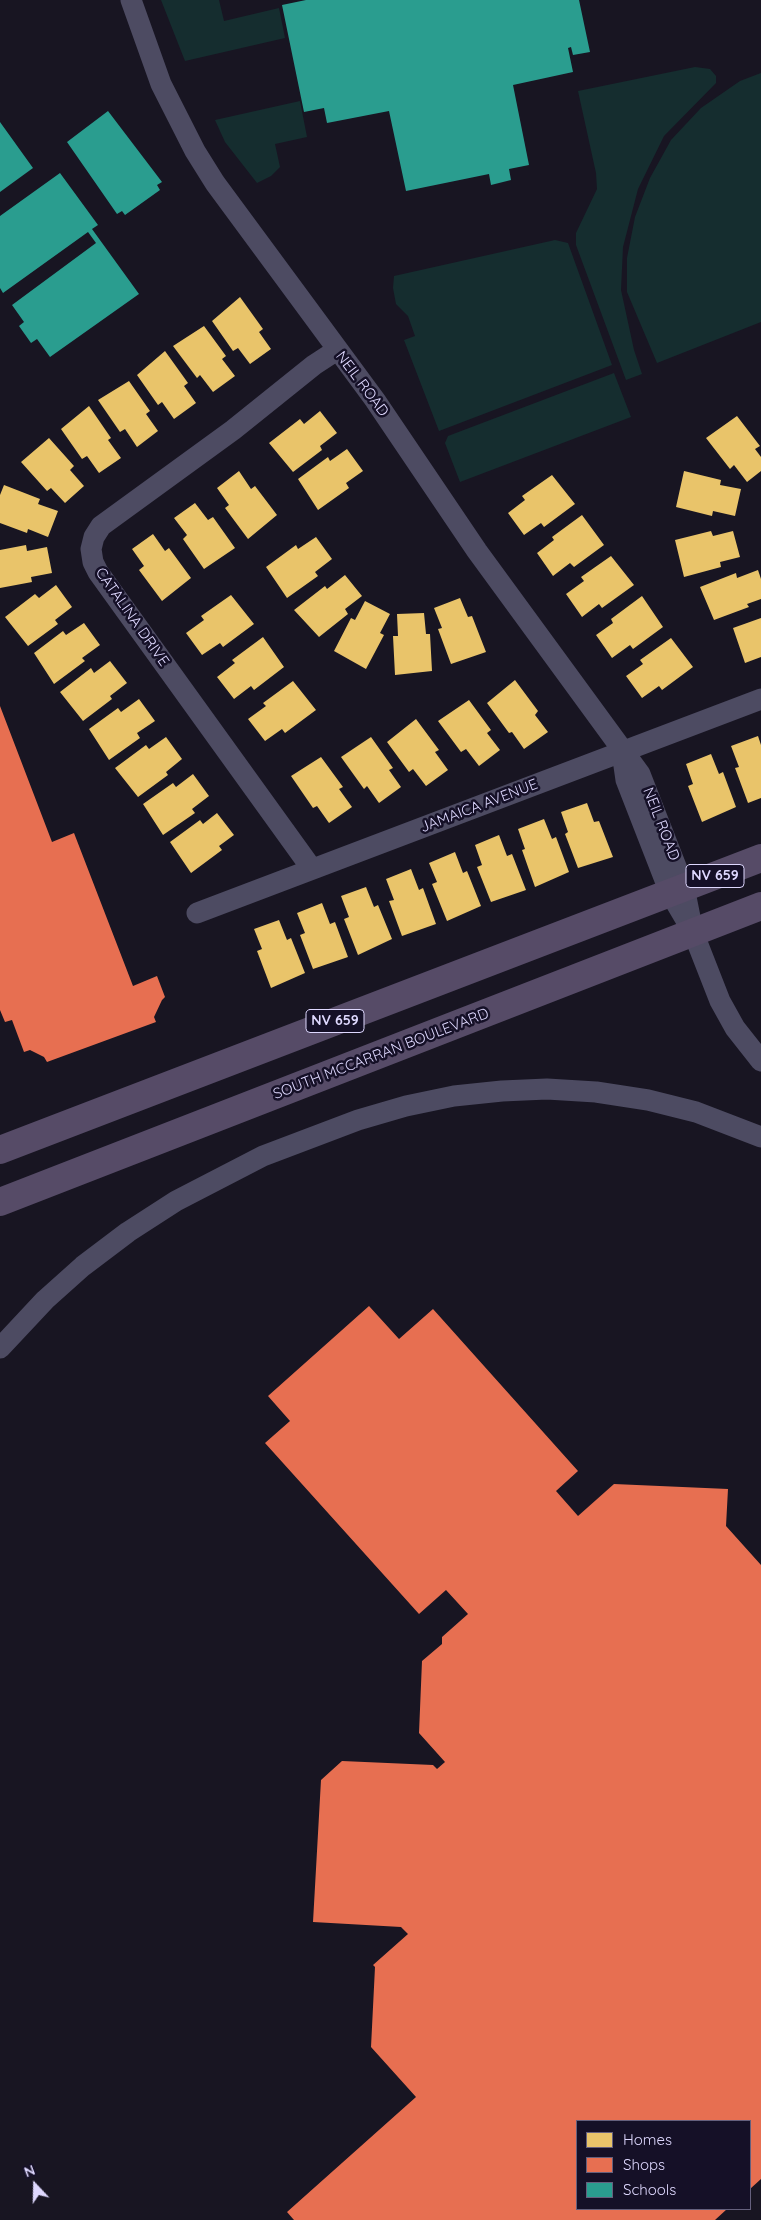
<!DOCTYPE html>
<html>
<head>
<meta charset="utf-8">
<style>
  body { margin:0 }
  #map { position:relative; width:761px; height:2220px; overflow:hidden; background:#181522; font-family:Quicksand,sans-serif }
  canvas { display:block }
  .legend { position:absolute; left:576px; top:2120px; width:175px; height:90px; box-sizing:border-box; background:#151027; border:1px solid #65607d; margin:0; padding:6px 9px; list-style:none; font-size:15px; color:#ded8fe }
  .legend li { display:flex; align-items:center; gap:10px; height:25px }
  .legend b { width:25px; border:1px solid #65607d }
  .north { position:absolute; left:10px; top:2160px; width:50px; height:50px; -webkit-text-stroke:4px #151027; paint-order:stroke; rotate:339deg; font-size:14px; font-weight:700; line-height:20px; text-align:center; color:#ded8fe }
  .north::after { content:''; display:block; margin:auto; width:18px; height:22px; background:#ded8fe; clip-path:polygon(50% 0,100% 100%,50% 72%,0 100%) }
</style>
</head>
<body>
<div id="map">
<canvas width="761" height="2220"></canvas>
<ul class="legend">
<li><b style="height:14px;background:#e9c46a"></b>Homes</li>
<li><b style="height:14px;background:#e76f51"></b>Shops</li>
<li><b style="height:14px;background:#2a9d8f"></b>Schools</li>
</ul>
<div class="north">N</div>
</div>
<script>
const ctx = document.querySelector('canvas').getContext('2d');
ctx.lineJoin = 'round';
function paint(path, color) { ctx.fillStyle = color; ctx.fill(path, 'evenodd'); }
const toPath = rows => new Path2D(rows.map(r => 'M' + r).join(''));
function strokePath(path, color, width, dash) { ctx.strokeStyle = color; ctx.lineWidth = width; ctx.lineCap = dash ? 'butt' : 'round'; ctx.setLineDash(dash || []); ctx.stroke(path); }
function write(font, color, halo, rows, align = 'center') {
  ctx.font = font + ' Quicksand,sans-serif'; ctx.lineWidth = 5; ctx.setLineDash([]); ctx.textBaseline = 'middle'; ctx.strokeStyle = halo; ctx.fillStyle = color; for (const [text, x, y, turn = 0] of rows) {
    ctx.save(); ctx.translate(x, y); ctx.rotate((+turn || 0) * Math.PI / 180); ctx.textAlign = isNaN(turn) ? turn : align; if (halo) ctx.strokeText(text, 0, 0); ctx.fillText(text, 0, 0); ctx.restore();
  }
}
const green = toPath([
  [161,0,219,0,224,21,279,8,285,38,185,61],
  [695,67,710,69,716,76,716,83,664,136,638,189,623,247,621,290,634,350,642,374,626,380,576,245,576,233,597,189,596,173,578,91],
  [761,73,761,322,657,363,627,292,627,258,635,217,650,178,671,140,701,108,740,81],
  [300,101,307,137,275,144,280,167,271,176,257,183,225,142,215,120],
  [555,240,568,243,612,365,439,431,404,340,415,336,408,316,396,304,393,288,394,276],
  [614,373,631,417,460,482,445,443,448,436]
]);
const homes = toPath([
  [240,297,263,329,259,332,271,349,250,364,238,348,233,351,212,321],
  [204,326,226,356,222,359,235,376,213,392,200,375,197,378,173,346],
  [165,351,188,383,184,386,196,403,174,419,162,402,158,405,137,375],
  [129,381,150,411,146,414,158,431,137,447,125,429,120,432,98,400],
  [89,406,111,438,108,440,121,458,99,473,87,456,82,459,61,429],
  [320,411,337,433,320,446,322,450,293,472,269,443,300,419,304,424],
  [737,416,760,446,755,449,761,457,761,471,747,482,734,465,730,469,706,438],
  [49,438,74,466,70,470,84,486,65,503,51,488,47,491,21,462],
  [347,449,363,471,346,483,349,488,318,510,298,479,328,457,330,461],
  [239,471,251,489,255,486,277,515,248,539,225,508,229,505,217,488],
  [684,471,721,480,720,485,741,489,735,516,713,511,712,516,676,507],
  [552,475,575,504,544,527,541,523,524,535,508,513,525,500,522,496],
  [4,485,40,499,38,504,58,511,48,537,28,529,27,533,0,523,0,495],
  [195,503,208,520,213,517,235,548,204,569,183,539,187,535,174,518],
  [582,515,604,545,574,567,570,563,553,576,537,553,554,540,552,537],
  [711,531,713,536,733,531,740,557,720,562,721,567,684,577,675,540],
  [153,534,165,551,169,548,191,578,162,601,139,570,144,566,132,549],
  [316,537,332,559,315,572,318,576,287,598,266,567,296,545,298,549],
  [26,545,27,551,47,547,52,573,31,577,32,582,0,588,0,550],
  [611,556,634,585,602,608,599,604,582,617,566,594,584,581,581,577],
  [758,570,761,579,761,599,747,604,749,607,714,620,700,587,736,573,737,578],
  [345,575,362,596,345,609,348,614,319,637,294,610,325,586,327,589],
  [56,585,72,607,55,620,58,624,28,646,5,617,35,594,39,598],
  [231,595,254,624,223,647,220,643,202,655,186,633,204,620,201,616],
  [642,596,663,627,633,649,630,645,612,658,596,635,613,623,611,619],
  [460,598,468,617,472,616,486,652,451,664,438,629,442,628,434,608],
  [365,601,390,614,380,633,384,635,366,669,334,651,351,618,355,620],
  [424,613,426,634,430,634,432,671,395,675,393,636,398,636,397,614],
  [761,618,761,657,745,663,733,628],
  [84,623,100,645,82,658,85,661,54,684,34,653,63,631,66,635],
  [263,637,284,667,254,690,251,686,234,699,217,677,235,663,232,660],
  [671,638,693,667,662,690,659,686,642,698,626,676,643,664,640,660],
  [110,661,127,683,110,696,112,699,83,721,60,692,91,668,94,673],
  [515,680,538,711,535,715,548,732,524,749,512,732,509,733,487,703],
  [293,681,316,710,285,733,282,729,265,741,248,719,266,706,263,703],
  [139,699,155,721,137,733,140,738,109,760,89,729,118,708,121,712],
  [469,700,491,730,487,733,500,750,479,766,466,749,461,752,438,721],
  [416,719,439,750,435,752,448,770,426,786,413,769,409,772,387,742],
  [758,736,761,745,761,798,748,803,735,768,739,767,731,746],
  [166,737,182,759,166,772,168,775,138,797,115,768,146,745,149,749],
  [371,737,393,768,389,770,401,787,379,803,367,786,364,789,341,757],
  [711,754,719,774,723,772,736,807,702,822,688,786,693,784,686,764],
  [321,757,343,787,339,789,352,807,329,823,317,806,313,808,291,776],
  [193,774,209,796,192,809,195,813,163,835,143,804,173,783,176,787],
  [587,803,594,822,599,821,613,857,578,868,565,834,568,832,561,812],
  [217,813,234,835,219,846,222,850,191,873,170,842,200,820,203,824],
  [544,819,552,839,556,837,569,872,535,887,522,850,525,849,518,829],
  [499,835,507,856,512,854,526,890,491,902,477,867,482,865,475,845],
  [455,852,463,873,467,871,481,906,447,921,432,884,437,882,429,863],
  [411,869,419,890,423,888,436,924,402,936,389,901,394,900,386,879],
  [366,887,374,907,378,905,392,939,358,955,344,919,349,917,341,896],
  [322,903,330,924,335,922,348,957,313,969,300,935,305,933,297,913],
  [279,920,287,940,291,938,305,973,271,988,257,951,262,949,254,929]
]);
const shops = toPath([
  [0,706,52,842,74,833,133,986,157,976,165,997,162,1000,154,1017,156,1022,47,1062,44,1057,30,1050,24,1052,12,1020,5,1022,0,1010],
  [369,1306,399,1339,433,1309,578,1471,556,1491,578,1516,614,1484,728,1489,726,1526,761,1565,761,2179,750,2189,750,2121,577,2121,577,2209,727,2209,715,2220,294,2220,287,2212,416,2097,371,2047,375,1967,373,1965,408,1934,401,1927,313,1922,321,1780,342,1761,433,1765,437,1769,445,1762,419,1733,422,1661,442,1644,442,1637,468,1614,446,1590,419,1614,265,1443,290,1421,268,1396]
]);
const schools = toPath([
  [306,0,579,0,590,52,573,55,571,47,568,48,573,72,513,85,529,165,509,169,511,180,491,185,489,174,406,191,389,111,327,123,324,108,304,112,282,5],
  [108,111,162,182,157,185,160,190,125,215,122,211,117,214,67,142],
  [0,122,33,168,0,192],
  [60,173,98,225,92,229,139,294,50,357,37,339,31,343,19,326,24,322,12,305,96,243,88,232,3,293,0,288,0,216]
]);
const minor = toPath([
  [131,0,161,84,195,151,215,183,375,400,477,551,640,774,684,887,693,932],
  [622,752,626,780,670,893,693,932,720,1001,735,1028,761,1061],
  [312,869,98,572,93,562,91,549,94,537,101,526,233,430,314,365,337,350],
  [197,913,761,699],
  [0,1348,45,1300,83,1266,128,1232,176,1201,263,1156,358,1120,406,1106,454,1096,502,1091,547,1089,596,1092,648,1100,696,1112,761,1137]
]);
const major = toPath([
  [0,1150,761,858],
  [0,1202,761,906]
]);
const shields = [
  [715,876,58],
  [335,1021,58]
];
const shieldNames = [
  ["NV 659",715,876],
  ["NV 659",335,1021]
];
const streetNames = [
  ["NEIL ROAD",362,384,53],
  ["CATALINA DRIVE",132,617,55],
  ["JAMAICA AVENUE",479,806,-21],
  ["NEIL ROAD",661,824,69],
  ["SOUTH MCCARRAN BOULEVARD",381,1054,-21]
];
paint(green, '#152d2f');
paint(homes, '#e9c46a');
paint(shops, '#e76f51');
paint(schools, '#2a9d8f');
strokePath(minor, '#4d4b62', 21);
strokePath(major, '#564b67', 28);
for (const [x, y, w] of shields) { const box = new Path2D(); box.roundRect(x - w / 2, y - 11.5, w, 23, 4); ctx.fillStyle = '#151027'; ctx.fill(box); strokePath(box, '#ded8fe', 1); }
write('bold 14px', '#ded8fe', null, shieldNames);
write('15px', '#ded8fe', '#151027', streetNames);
</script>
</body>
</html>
